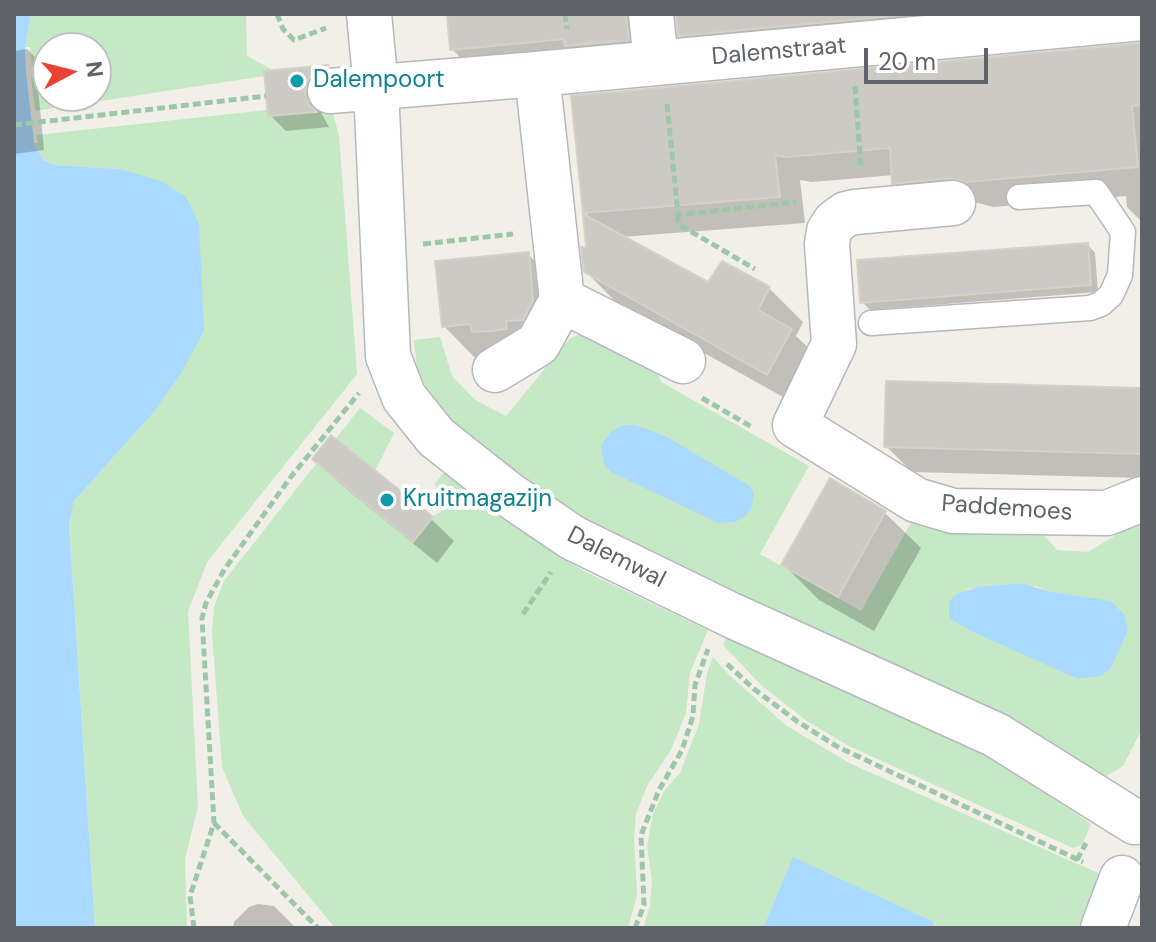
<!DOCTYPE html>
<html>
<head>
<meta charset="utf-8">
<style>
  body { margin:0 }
  #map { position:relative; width:1156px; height:942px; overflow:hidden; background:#f1efe8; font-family:"DM Sans",sans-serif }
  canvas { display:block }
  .frame { position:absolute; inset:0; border:16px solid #5f6368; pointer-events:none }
  .north { position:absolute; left:32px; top:32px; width:80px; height:80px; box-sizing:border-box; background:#fff; border:2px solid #bfc1c3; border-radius:50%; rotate:83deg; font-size:22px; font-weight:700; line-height:32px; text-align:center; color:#5f6368 }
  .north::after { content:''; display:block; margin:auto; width:28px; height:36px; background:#ea4335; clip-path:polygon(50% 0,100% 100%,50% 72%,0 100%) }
  .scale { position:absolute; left:864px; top:48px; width:124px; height:36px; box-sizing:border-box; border:4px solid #5f6368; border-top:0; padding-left:10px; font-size:24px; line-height:28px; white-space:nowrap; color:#5f6368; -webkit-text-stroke:6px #fff; paint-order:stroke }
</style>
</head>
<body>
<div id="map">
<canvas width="1156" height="942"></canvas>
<div class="frame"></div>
<div class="north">N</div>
<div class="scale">20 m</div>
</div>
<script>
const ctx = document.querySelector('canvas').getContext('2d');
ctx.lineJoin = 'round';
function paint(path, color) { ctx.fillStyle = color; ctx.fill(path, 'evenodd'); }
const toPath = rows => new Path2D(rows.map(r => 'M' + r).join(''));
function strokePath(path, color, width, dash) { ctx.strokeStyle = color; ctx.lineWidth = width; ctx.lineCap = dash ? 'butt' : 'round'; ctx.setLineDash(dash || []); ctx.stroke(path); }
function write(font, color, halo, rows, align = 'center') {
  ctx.font = font + ' "DM Sans",sans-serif'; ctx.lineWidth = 8; ctx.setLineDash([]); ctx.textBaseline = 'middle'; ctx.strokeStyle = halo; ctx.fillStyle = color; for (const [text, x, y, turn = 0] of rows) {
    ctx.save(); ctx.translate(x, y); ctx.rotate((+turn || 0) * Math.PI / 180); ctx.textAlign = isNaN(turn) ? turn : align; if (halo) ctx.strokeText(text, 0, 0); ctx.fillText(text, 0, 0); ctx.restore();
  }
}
const green = toPath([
  [31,14,246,14,247,56,273,70,264,71,264,76,35,111,31,77,39,76,39,71,32,71,30,47,25,47],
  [48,48,96,48,96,96,48,96],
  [267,110,268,116,332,110,339,136,357,374,207,562,188,612,198,806,185,859,187,928,95,928,69,524,73,502,154,412,180,375,120,169,54,165,43,160,34,143,38,143,37,135],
  [594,329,654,359,661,382,809,466,760,554,861,611,911,523,942,532,1045,536,1057,550,1088,552,1142,519,1142,729,1123,766,1103,778,653,560,529,488,446,415,428,392,417,366,414,340,440,337,452,376,475,400,506,416,570,338],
  [1011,584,1037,586,1047,591,1095,599,1128,631,1110,669,1106,673,1016,649,973,632,967,589],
  [360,408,394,433,375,471,432,517,445,509,442,506,445,504,435,484,444,472,477,500,584,571,708,630,690,673,686,713,671,750,647,786,636,814,634,838,637,895,628,928,335,928,243,816,222,767,212,632,214,607,224,581],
  [728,634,991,756,1091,824,1082,845,1073,848,849,746,807,721,762,686,723,645],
  [713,657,730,676,787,726,851,764,1105,876,1082,928,932,928,934,922,793,858,763,928,643,928,650,906,652,880,647,846,653,814,664,791,680,773,699,724,707,673]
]);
const water = toPath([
  [14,14,31,14,25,47,26,72,34,143,43,160,54,165,120,169,161,181,186,197,199,224,204,331,180,375,154,412,74,501,69,524,95,928,14,928],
  [623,425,635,425,665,436,748,485,754,493,751,509,744,517,735,522,718,523,611,472,604,464,601,445,611,432],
  [1011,584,1025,584,1047,591,1111,601,1125,616,1128,631,1110,670,1100,676,1078,679,973,632,949,618,949,601,957,594,978,587],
  [793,857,934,922,932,928,763,928]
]);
const shadow = toPath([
  [449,14,1142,14,708,63,680,35,678,16,664,22,653,46,480,77,452,49],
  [1142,45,1142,222,1127,207,1126,196,993,207,978,203,920,209,894,183,894,175,812,182,800,180,805,223,621,237,709,285,722,263,769,288,803,322,796,336,825,364,801,407,620,306,586,272,593,221,585,212,573,98],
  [27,49,35,57,44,150,14,154,14,51],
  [327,68,341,82,322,97,320,111,329,127,286,131,270,115,266,73],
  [1088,245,1095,253,1098,292,870,310,862,302],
  [528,254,563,290,568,336,558,354,479,362,444,326],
  [1142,390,1142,478,912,472,886,446],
  [315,459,431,519,454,541,437,563,338,482],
  [831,481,885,513,921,548,874,631,819,600,783,564],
  [258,904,274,906,296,928,233,928,234,922,249,907]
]);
const building = toPath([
  [447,14,626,14,629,40,565,46,564,39,450,50,447,14],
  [676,14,914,14,678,36,676,14],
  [1142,43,1142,105,1132,106,1138,167,966,182,951,178,892,184,890,148,785,157,775,155,780,197,583,213,571,96,1142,43],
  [328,65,315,71,307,81,305,94,309,105,317,112,268,116,264,71,328,65],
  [583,214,708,282,722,261,770,287,758,310,792,329,767,375,584,272,581,247,586,247,583,214],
  [1088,243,1091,285,860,303,857,260,1088,243],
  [529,252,533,300,523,320,506,321,507,329,490,331,472,332,470,324,442,327,435,261,529,252],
  [886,381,1142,388,1142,454,884,447,886,381],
  [331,435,433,517,413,542,312,459,331,435],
  [830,478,886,511,838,597,781,565,830,478]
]);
const path = toPath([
  [277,14,283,29,294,40,326,28],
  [565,14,567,29],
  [855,86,861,168],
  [667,104,678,215,796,202],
  [14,125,266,96],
  [678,215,678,224,755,269],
  [423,244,513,234],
  [702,398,752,427],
  [523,614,551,572],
  [727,664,754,689,798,722,838,747,1083,862],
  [214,823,318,928],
  [1077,860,1086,843],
  [194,928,190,896,214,823,202,618,206,603,224,570,290,478,359,393],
  [635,928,644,905,641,835,659,790,682,750,693,716,695,685,708,649]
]);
const lane = toPath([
  [871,323,1090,308,1101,304,1111,295,1120,275,1123,232,1096,192,1019,197]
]);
const street = toPath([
  [369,14,376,87,388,356,404,397,436,437,508,494,573,538,731,615,996,735,1135,822],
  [651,14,656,63],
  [537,74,1142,18],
  [330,91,537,74,562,300,538,344,495,370],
  [953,203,855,212,846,214,835,222,829,231,827,244,834,344,795,425,916,500,953,511,1107,513,1142,499],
  [562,300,683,361]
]);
const secondary = toPath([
  [1103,928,1122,878]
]);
const markers = [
  [297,81,8,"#0f9aa8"],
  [387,500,8,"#0f9aa8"]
];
const streetNames = [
  ["Dalemstraat",779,52,-5],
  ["Paddemoes",1007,509,4],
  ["Dalemwal",616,558,27]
];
const cultureNames = [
  ["Dalempoort",313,81],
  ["Kruitmagazijn",403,500]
];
paint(green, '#c5e8c5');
paint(water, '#aadaff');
paint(shadow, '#0003');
paint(building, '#cccac5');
strokePath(building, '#d6d1c6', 2);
strokePath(lane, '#b5b8bc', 27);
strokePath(street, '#b5b8bc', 47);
strokePath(secondary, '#b6babf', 47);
strokePath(path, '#9cc7a9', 5, [8, 4]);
strokePath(lane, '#fff', 24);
strokePath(street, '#fff', 44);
strokePath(secondary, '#fff', 44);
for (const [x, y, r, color] of markers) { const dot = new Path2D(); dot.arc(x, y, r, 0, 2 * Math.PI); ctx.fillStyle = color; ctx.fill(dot); strokePath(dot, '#fff', 3); }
write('24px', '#5f6368', '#fff', streetNames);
write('24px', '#0d838f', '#fff', cultureNames, 'left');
</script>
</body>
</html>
